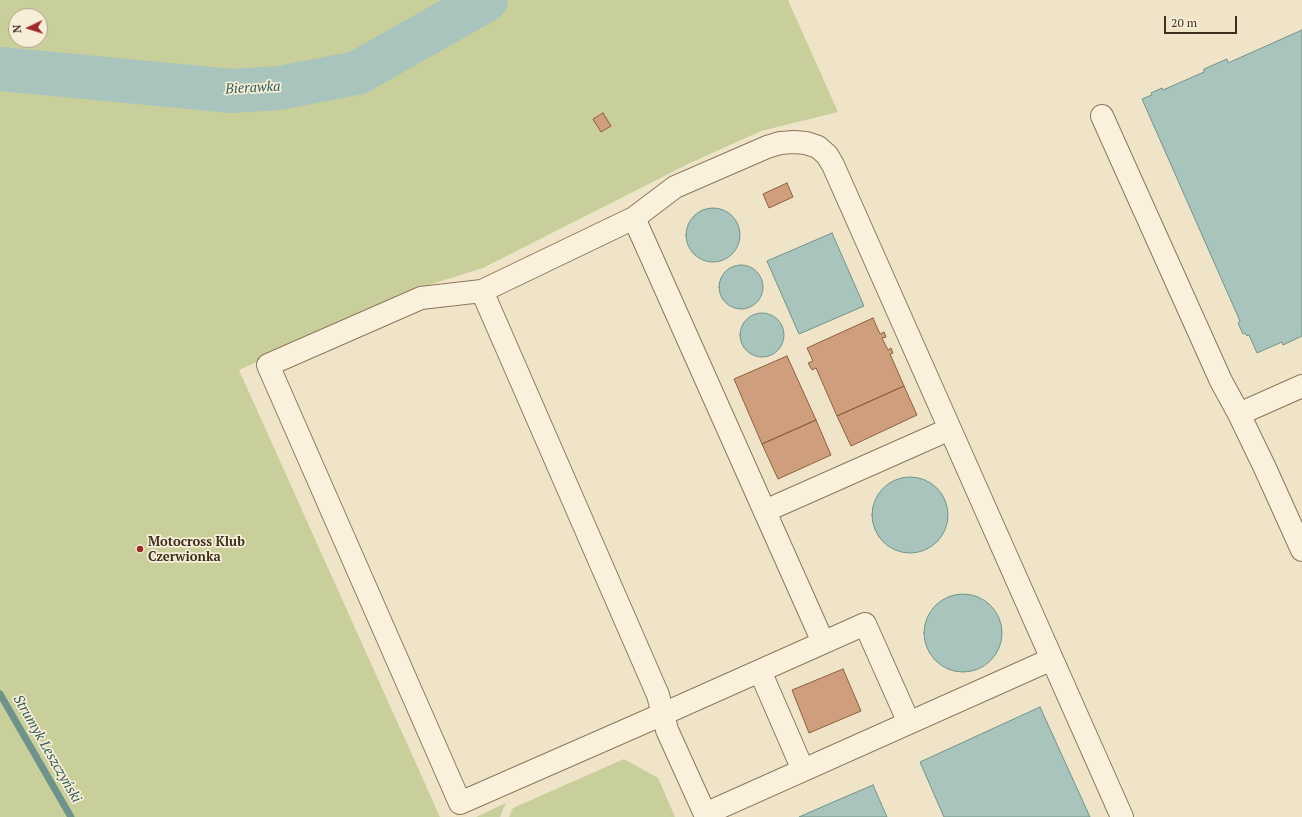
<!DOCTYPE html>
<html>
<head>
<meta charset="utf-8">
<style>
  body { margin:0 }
  #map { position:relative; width:1302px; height:817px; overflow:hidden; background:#f0e4c8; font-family:"PT Serif",serif }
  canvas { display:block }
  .north { position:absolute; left:8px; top:8px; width:40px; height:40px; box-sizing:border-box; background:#f7eed8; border:1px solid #ada18e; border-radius:50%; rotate:266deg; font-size:11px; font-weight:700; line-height:16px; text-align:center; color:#3d2e20 }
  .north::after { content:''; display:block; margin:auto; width:14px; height:18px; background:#9e2a2b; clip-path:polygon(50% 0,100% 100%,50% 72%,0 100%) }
  .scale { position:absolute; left:1164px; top:16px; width:73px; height:18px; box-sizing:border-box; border:2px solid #3d2e20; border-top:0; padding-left:5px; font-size:12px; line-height:14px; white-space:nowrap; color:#3d2e20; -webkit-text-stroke:3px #f7eed8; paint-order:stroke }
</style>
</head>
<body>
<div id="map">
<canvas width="1302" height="817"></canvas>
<div class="north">N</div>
<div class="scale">20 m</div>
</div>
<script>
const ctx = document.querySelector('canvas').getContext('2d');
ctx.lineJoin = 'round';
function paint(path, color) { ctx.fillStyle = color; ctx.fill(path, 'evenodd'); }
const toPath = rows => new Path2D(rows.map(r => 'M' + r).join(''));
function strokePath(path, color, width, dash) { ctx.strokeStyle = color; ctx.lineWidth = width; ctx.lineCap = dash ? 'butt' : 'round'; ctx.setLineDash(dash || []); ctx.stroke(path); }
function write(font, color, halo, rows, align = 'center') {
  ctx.font = font + ' "PT Serif",serif'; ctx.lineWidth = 3.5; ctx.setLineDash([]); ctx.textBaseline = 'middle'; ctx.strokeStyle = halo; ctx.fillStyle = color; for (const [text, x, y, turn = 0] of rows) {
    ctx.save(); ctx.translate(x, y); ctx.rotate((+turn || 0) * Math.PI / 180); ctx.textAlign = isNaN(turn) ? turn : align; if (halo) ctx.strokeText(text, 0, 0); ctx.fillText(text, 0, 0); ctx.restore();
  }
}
const green = toPath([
  [0,0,788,0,838,112,761,131,690,163,483,268,432,284,239,370,440,817,0,817],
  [16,16,40,16,40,40,16,40],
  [624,759,658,778,675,817,509,817,513,808],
  [506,803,500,817,476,817]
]);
const water = toPath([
  [1302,30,1302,336,1283,345,1282,342,1257,353,1249,335,1247,336,1245,333,1243,334,1238,323,1240,321,1142,99,1152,95,1151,93,1162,88,1163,90,1204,72,1204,69,1227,59,1228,63,1302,30],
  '686 235a27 27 0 1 1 54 0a27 27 0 1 1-54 0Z',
  [832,233,864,306,799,334,767,261,832,233],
  '719 287a22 22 0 1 1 44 0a22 22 0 1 1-44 0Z',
  '740 335a22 22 0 1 1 44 0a22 22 0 1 1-44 0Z',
  '872 515a38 38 0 1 1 76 0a38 38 0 1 1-76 0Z',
  '924 633a39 39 0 1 1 78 0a39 39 0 1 1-78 0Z',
  [1040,707,1090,817,944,817,920,762,1040,707],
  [873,785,887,817,799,817,831,803,873,785]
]);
const stream = toPath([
  [0,694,71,817]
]);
const river = toPath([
  [0,69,232,91,279,88,357,73,486,0]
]);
const building = toPath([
  [603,113,611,126,601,132,593,119,603,113],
  [787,183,793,197,769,208,763,194,787,183],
  [873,318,880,334,884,332,886,337,882,338,888,350,891,348,893,353,890,354,904,386,837,416,816,368,812,370,808,363,813,361,807,348,873,318],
  [787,356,816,420,762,444,734,379,787,356],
  [904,386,917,415,851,446,837,416,904,386],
  [816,420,831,455,778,479,762,444,816,420],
  [843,669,861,711,809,733,792,690,843,669]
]);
const minor = toPath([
  [1102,116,1221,381,1239,414,1302,386],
  [634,218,823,642],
  [482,291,658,695,667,730,705,814,1052,659],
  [1239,414,1265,468,1302,550],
  [765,511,950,429],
  [760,671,803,770],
  [909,723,865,624,663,714,460,803,268,365,421,298,482,291,634,218,675,187,767,147,780,143,794,142,806,143,818,147,827,155,833,165,1122,817]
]);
const markers = [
  [140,549,4,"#9e2a2b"]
];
const poiNames = [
  ["Motocross Klub",148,542],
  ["Czerwionka",148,557]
];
const waterNames = [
  ["Bierawka",253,88,-3],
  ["Strumyk Leszczyński",47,749,60]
];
paint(green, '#c9cf9b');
paint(water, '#a9c4bc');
strokePath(water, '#6f938a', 1);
strokePath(stream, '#6f938a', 7);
strokePath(river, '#a9c4bc', 44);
paint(building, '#cf9f7d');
strokePath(building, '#8d5f41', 1);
strokePath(minor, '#8d765c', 24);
strokePath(minor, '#faf1dc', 22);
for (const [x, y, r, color] of markers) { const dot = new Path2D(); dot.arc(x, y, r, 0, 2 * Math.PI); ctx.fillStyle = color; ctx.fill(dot); strokePath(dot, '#f7eed8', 1.5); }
write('bold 13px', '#3d2e20', '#f7eed8', poiNames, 'left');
write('italic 14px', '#2f5d5a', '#f7eed8', waterNames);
</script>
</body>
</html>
